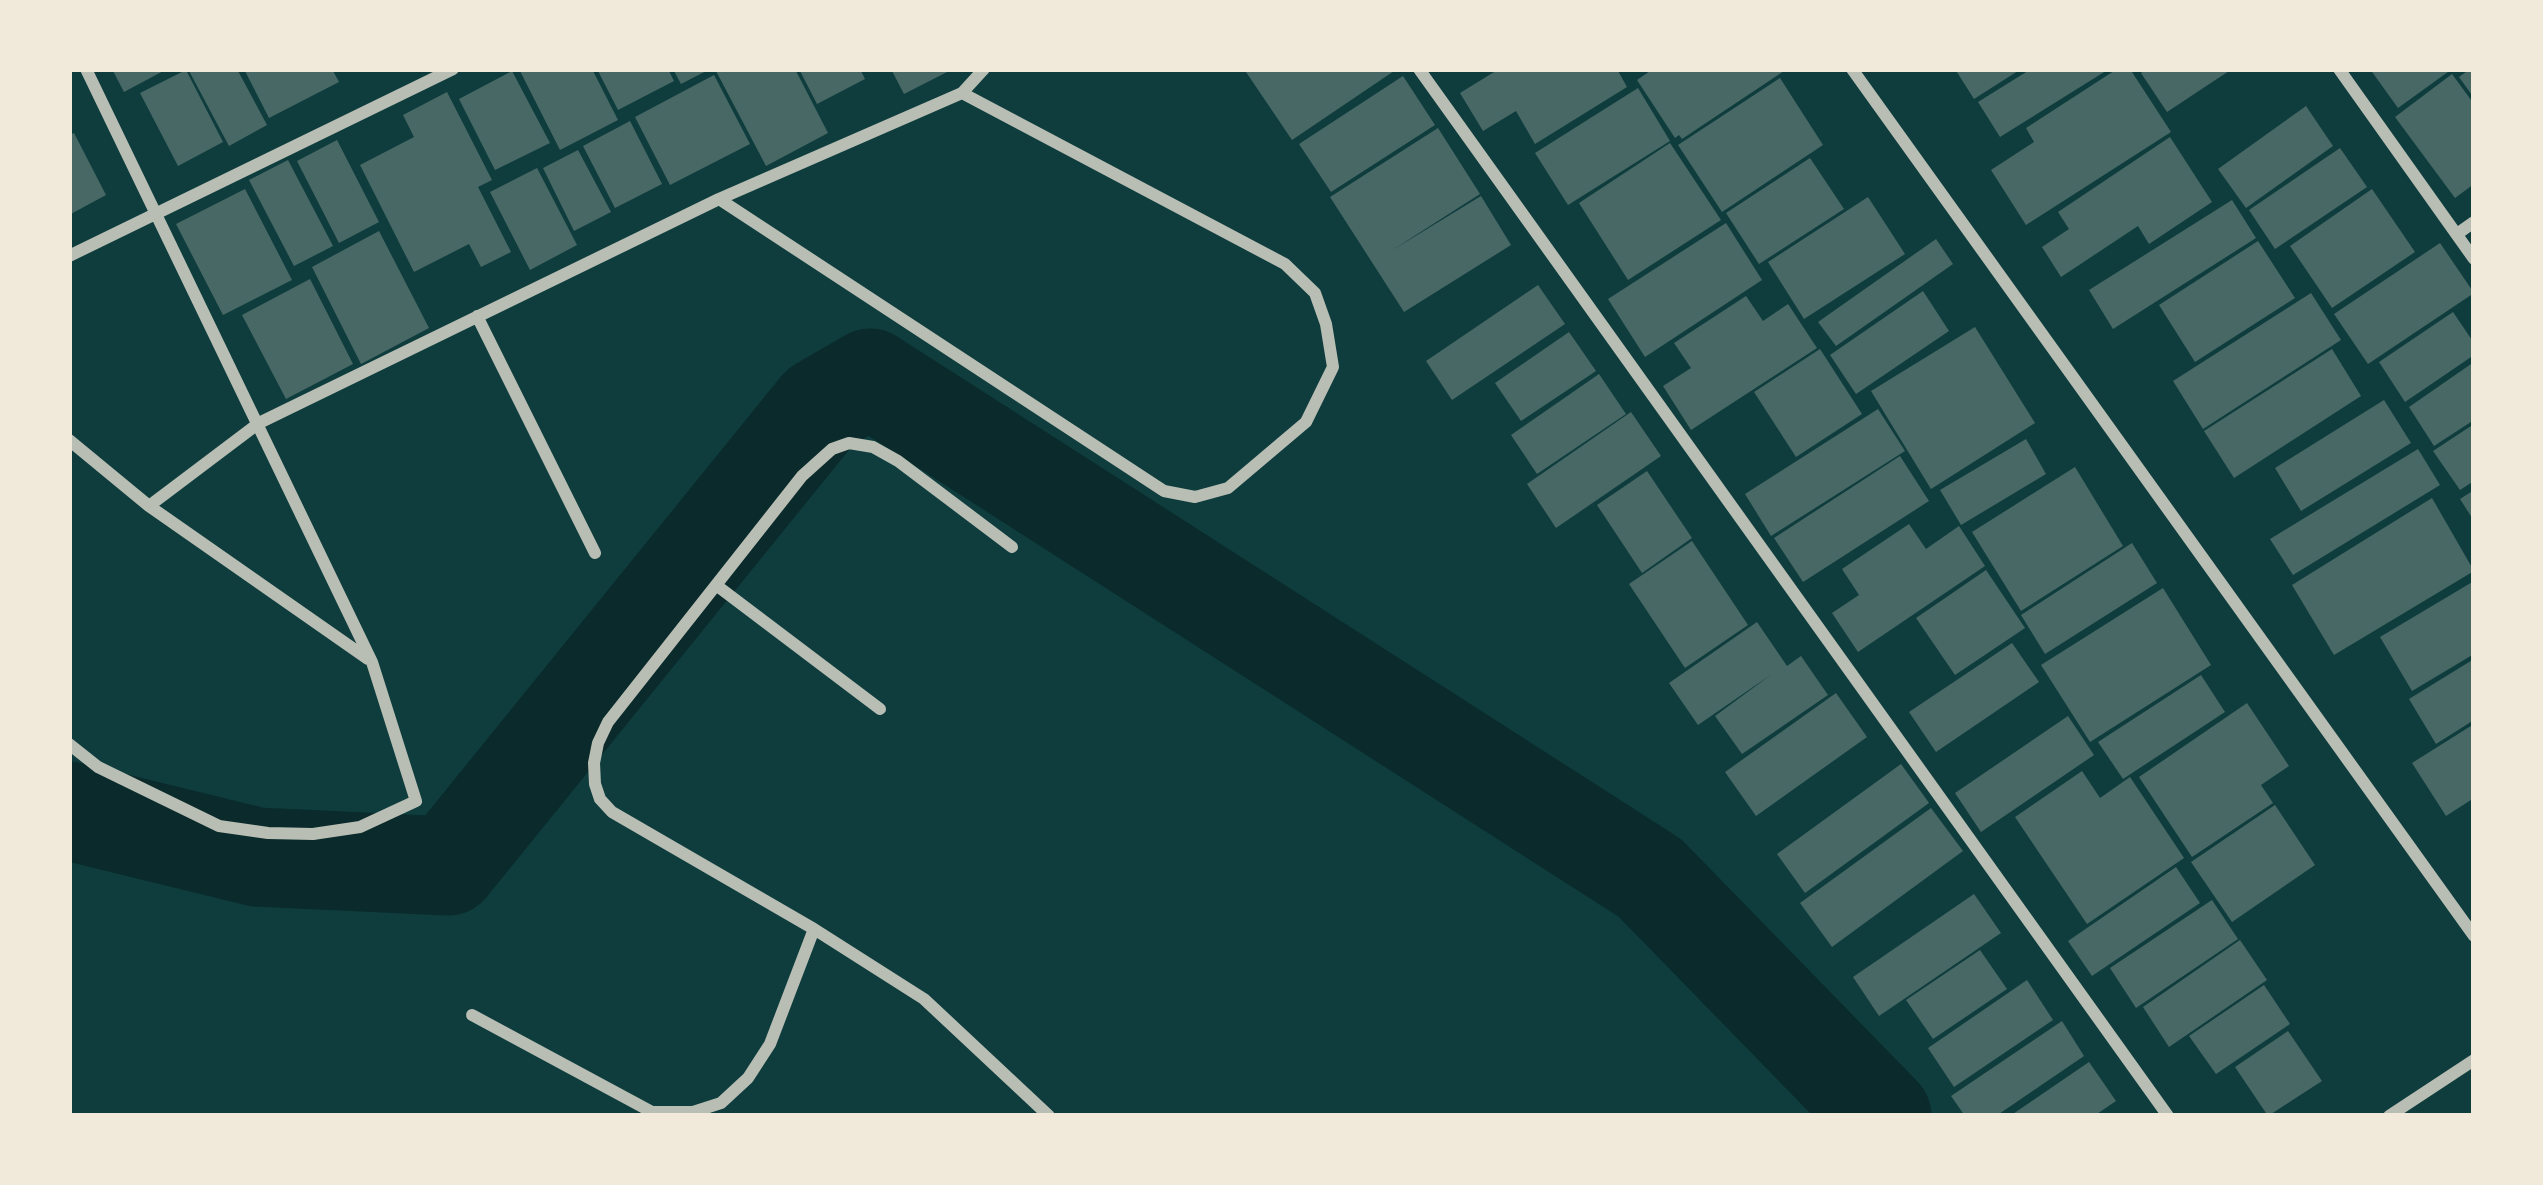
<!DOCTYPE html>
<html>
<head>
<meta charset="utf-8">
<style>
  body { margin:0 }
  #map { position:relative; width:2543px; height:1185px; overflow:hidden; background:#0f3d3e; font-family:"Sofia Sans Condensed",sans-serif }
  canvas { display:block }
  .frame { position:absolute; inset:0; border:72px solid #f1e9da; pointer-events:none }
</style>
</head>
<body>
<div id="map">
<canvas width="2543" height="1185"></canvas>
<div class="frame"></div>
</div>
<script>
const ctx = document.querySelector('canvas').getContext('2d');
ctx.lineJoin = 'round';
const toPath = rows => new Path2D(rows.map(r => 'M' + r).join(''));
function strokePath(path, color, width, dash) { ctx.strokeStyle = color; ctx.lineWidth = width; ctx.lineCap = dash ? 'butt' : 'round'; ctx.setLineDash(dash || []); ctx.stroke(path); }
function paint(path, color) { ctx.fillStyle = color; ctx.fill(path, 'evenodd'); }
const river = toPath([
  [69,811,257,857,448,866,820,407,870,378,1650,878,1882,1116]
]);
const building = toPath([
  [112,69,167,69,124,92],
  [188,69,237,69,267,125,229,146],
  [244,69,332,69,339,82,269,118],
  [519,69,592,69,618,120,560,150],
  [597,69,668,69,674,81,618,110],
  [673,69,710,69,681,84],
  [720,69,795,69,828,133,766,166,716,71],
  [799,69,860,69,865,79,817,104],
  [891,69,953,69,904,94],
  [1244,69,1397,69,1292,140],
  [1499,69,1617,69,1627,87,1535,144,1516,111,1483,131,1460,93],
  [1653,69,1787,69,1682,139,1679,135,1675,138,1637,80],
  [1955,69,2021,69,1974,99],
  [2031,69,2109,69,2000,137,1978,102],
  [2117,69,2130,69,2171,132,2026,225,1991,170,2034,142,2026,128],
  [2147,69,2232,69,2167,112,2141,73],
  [2370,69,2452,69,2398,108],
  [2470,69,2474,69,2474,98,2459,77],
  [186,70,223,142,178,166,140,93],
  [512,71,550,143,495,170,459,99],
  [2452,74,2474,104,2474,184,2455,198,2395,117],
  [714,75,750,144,670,185,635,117],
  [1403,76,1435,125,1331,192,1299,144],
  [1780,78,1823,145,1722,212,1678,145],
  [1638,88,1670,141,1568,205,1535,153],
  [447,92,492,180,478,187,511,252,481,267,469,244,414,272,360,165,414,137,403,115],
  [2306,106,2333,146,2246,208,2218,169],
  [630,121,662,184,615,208,583,146],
  [1438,128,1480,194,1391,251,1481,196,1511,245,1404,312,1330,197],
  [74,133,106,195,69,215,69,135],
  [2170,137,2212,202,2149,244,2138,226,2061,277,2042,247,2069,229,2058,212],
  [337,140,379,222,339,243,297,161],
  [1670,143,1721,220,1628,280,1579,203],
  [2340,148,2367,187,2275,249,2249,210],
  [578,150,611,212,574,231,543,168],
  [1810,158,1844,209,1759,264,1726,213],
  [288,160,333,246,294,266,249,180],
  [537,168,577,245,530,270,490,192],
  [245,189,292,280,223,315,176,224],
  [2372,189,2415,252,2332,308,2290,246],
  [1868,197,1905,254,1804,319,1768,262],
  [2232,200,2256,238,2113,329,2089,290],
  [1726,223,1762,280,1645,357,1608,299],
  [379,231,429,328,361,364,312,267],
  [1936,239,1953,264,1836,346,1818,322],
  [2258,241,2295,298,2195,362,2159,305],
  [2440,243,2474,293,2368,364,2334,314],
  [310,279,353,364,286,399,242,315],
  [1538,285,1565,324,1452,400,1426,361],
  [1923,291,1949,331,1856,394,1830,355],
  [2311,293,2341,340,2203,429,2173,381],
  [1746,296,1763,321,1788,304,1817,348,1691,430,1663,386,1691,368,1674,343],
  [2453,312,2474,343,2474,355,2405,402,2379,362],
  [1975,327,2035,423,1931,489,1871,391],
  [1569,332,1596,371,1521,421,1495,383],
  [1820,349,1862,414,1796,457,1754,392],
  [2332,349,2361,396,2234,478,2204,431],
  [2474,362,2474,420,2434,446,2409,407],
  [1599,374,1626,414,1537,474,1511,435],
  [2384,400,2411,443,2301,511,2275,468],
  [1878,409,1905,451,1771,536,1745,494],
  [1631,412,1661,456,1556,528,1527,484],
  [2474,424,2474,481,2460,490,2433,451],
  [2026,439,2046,474,1961,525,1940,490],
  [2418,449,2440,485,2293,575,2270,539],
  [1900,456,1929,501,1803,582,1774,538],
  [2075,467,2123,546,2021,611,1972,532],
  [1647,471,1692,538,1642,573,1597,505],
  [2474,490,2474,521,2460,499],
  [2432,498,2474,571,2334,655,2292,585],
  [1909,524,1926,549,1959,526,1985,566,1858,652,1832,613,1859,595,1842,569],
  [1692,541,1748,625,1685,668,1629,584],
  [2132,543,2157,583,2045,654,2021,615],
  [1986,570,2025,628,1955,675,1916,618],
  [2474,581,2474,654,2412,691,2380,637],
  [2163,588,2211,665,2090,742,2041,665],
  [1757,622,1787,666,1801,656,1828,695,1742,754,1715,716,1772,674,1698,725,1669,683],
  [2012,643,2039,682,1936,752,1909,712],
  [2474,659,2474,720,2436,744,2409,699],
  [2201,675,2225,712,2123,779,2098,742],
  [1836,693,1867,737,1756,816,1725,772],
  [2247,703,2289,766,2261,785,2273,803,2192,857,2139,777],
  [2068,716,2094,755,1981,832,1955,793],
  [2474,724,2474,798,2446,816,2412,763],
  [1901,764,1929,803,1805,893,1777,854],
  [2082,771,2100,798,2130,777,2184,858,2087,924,2015,817],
  [2275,805,2315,865,2232,922,2191,862],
  [1931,808,1963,851,1832,947,1800,903],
  [2176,867,2200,903,2092,976,2068,941],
  [1974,894,2001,933,1879,1016,1853,977],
  [2212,900,2238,939,2136,1008,2110,968],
  [2240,940,2267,980,2169,1047,2143,1007],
  [1980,950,2007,989,1933,1039,1906,1000],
  [2027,980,2053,1020,1954,1087,1928,1048],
  [2264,985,2290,1024,2216,1074,2189,1036],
  [2062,1021,2084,1056,1996,1116,1965,1116,1951,1096],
  [2288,1031,2322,1081,2268,1116,2235,1067],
  [2089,1062,2116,1101,2094,1116,2010,1116]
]);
const minor = toPath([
  [1419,69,2168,1116],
  [1852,69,2474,936],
  [2339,69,2474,259],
  [719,199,1164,491,1195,497,1228,488,1306,422,1333,367,1326,324,1315,293,1285,264,962,93],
  [2457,234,2474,222],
  [69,256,453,69],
  [477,316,595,553],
  [69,440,149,506,368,659],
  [149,506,259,423,719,199,962,93,984,69],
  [1012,547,898,461,873,447,849,443,832,449,802,476,608,722,598,743,594,763,595,784,600,799,612,812,814,929,924,999,1049,1116],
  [716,585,880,709],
  [69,744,98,767,219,826,268,833,313,834,360,827,416,801,372,662,86,69],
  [472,1015,652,1112,693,1112,721,1103,748,1078,770,1044,814,929],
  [2389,1116,2474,1060]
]);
strokePath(river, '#0a2a2b', 99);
paint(building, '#486865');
strokePath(minor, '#b8beb3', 12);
</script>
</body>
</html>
